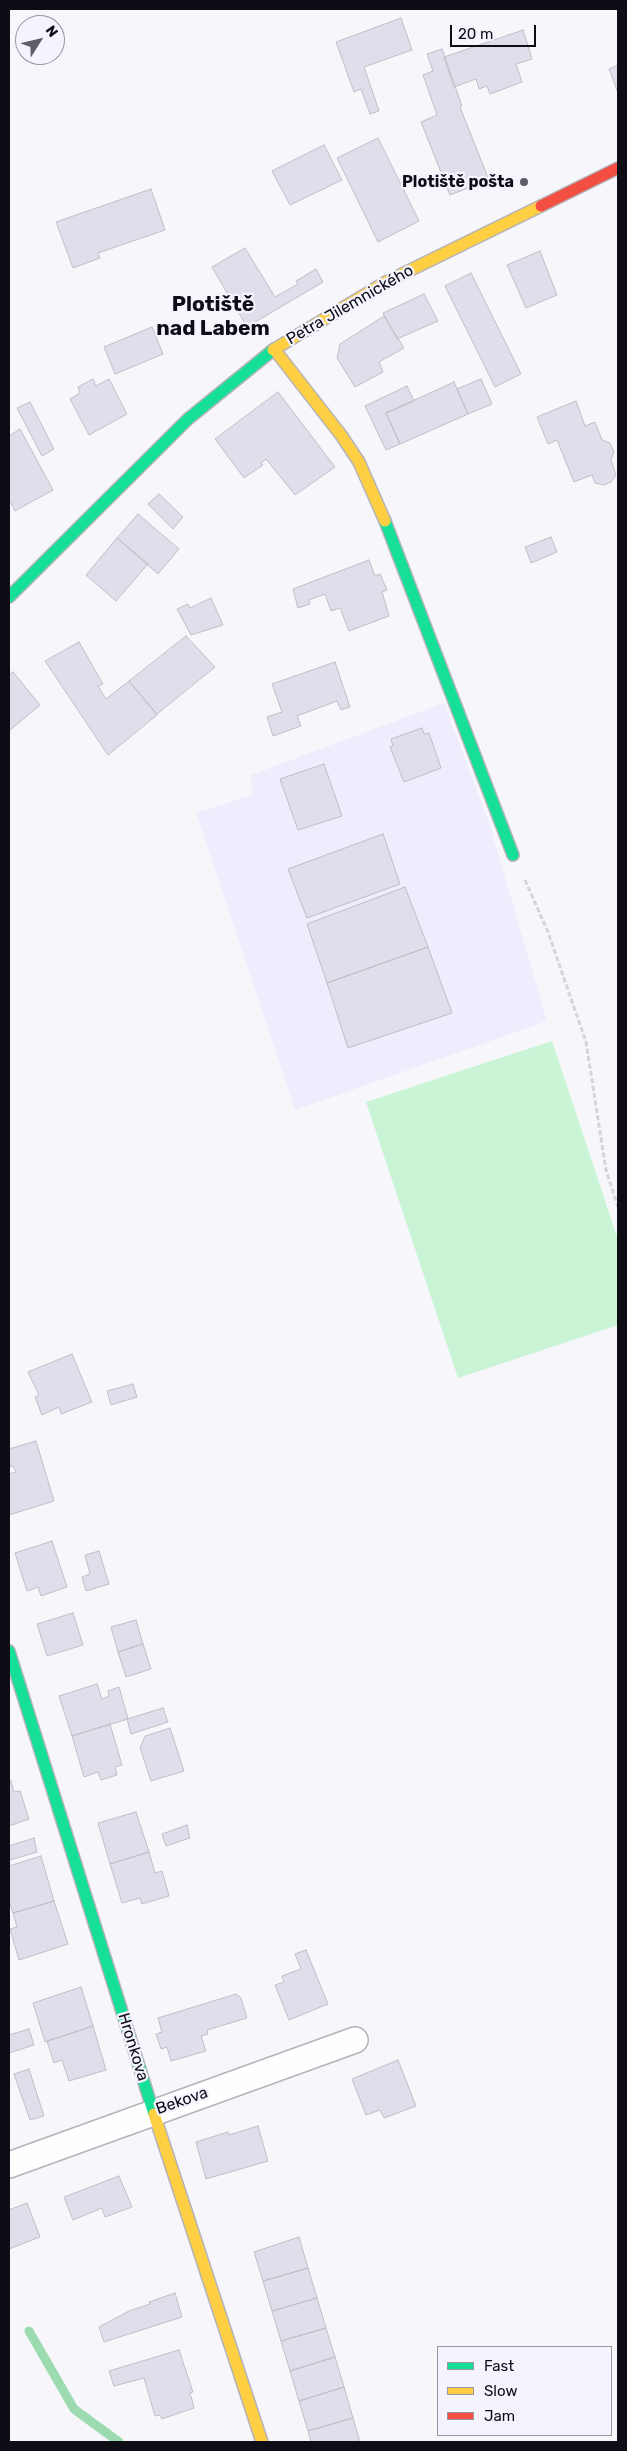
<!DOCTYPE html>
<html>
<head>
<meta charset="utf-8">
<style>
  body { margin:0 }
  #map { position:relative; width:627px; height:2451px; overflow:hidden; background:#f6f6fb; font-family:Rubik,sans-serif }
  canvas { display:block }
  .frame { position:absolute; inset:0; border:10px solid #0e0c15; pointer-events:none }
  .legend { position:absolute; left:437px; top:2346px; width:175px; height:90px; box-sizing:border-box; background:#f4f3fe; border:1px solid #9897a1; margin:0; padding:6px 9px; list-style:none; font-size:15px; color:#0e0c15 }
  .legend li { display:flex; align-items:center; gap:10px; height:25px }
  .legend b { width:25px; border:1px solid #9897a1 }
  .north { position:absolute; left:15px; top:15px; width:50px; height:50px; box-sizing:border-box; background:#f4f3fe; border:1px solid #9897a1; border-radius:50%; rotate:54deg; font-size:14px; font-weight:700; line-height:20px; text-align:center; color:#0e0c15 }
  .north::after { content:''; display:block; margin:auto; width:18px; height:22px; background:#5f5e66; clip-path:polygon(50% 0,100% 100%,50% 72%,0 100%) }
  .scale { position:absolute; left:450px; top:25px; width:86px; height:22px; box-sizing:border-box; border:2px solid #0e0c15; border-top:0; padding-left:6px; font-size:15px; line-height:18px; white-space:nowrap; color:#0e0c15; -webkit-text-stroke:4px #f4f3fe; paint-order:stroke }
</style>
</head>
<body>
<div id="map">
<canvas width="627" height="2451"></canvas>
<div class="frame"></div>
<ul class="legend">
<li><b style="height:6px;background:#16e098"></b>Fast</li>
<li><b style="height:6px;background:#ffcf43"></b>Slow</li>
<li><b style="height:6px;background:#f24e42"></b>Jam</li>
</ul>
<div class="north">N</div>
<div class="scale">20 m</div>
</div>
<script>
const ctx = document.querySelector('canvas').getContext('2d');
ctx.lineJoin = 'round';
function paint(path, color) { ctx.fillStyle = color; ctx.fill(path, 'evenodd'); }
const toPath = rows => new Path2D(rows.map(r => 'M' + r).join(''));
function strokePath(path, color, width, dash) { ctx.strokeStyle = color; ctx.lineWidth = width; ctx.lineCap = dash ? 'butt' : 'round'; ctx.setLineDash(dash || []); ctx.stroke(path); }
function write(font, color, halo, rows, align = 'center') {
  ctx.font = font + ' Rubik,sans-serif'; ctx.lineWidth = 4.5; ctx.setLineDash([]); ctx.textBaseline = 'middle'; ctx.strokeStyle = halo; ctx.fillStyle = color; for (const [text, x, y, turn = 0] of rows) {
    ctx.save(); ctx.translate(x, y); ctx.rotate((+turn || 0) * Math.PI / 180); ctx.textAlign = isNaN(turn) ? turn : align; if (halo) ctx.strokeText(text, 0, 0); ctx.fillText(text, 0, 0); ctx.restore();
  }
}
const built = toPath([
  [444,703,489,823,547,1021,295,1110,196,813,252,795,251,775]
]);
const green = toPath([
  [552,1041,618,1240,618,1325,458,1378,366,1102]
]);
const stream = toPath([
  [29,2331,74,2409,119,2442]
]);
const building = toPath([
  [401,18,412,50,364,67,379,111,370,114,361,89,354,92,336,42,401,18],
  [523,30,532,59,516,64,522,82,490,94,487,86,479,89,476,79,454,87,444,57,523,30],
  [442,49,462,106,460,107,489,180,450,195,421,122,437,115,423,75,433,71,427,54,442,49],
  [618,65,618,93,609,69,618,65],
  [378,138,419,221,378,242,337,158,378,138],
  [324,145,342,180,290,205,272,171,324,145],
  [151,189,165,230,98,253,100,258,73,268,56,222,151,189],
  [245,248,275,297,298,284,296,281,316,269,323,282,247,327,212,267,245,248],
  [540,251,557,295,526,308,507,265,540,251],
  [471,273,521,374,495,387,445,286,471,273],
  [424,294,438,321,397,339,383,313,424,294],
  [384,316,404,348,379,362,383,372,355,387,337,358,340,344,384,316],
  [152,327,163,354,115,374,104,347,152,327],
  [93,379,96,386,109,379,127,414,89,435,70,399,80,393,78,387,93,379],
  [481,379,492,404,468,414,457,389,481,379],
  [454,382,468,414,400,444,386,413,454,382],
  [407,386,414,401,386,413,400,444,386,450,365,406,407,386],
  [278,392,335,467,295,495,266,459,261,463,263,465,244,478,215,439,278,392],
  [576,401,585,426,595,422,602,440,610,443,614,452,611,460,616,475,611,482,604,485,595,483,592,475,574,482,557,440,548,444,537,417,576,401],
  [30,402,54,449,42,456,17,408,30,402],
  [20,429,53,490,15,511,9,499,9,436,20,429],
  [159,494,183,517,173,529,148,504,159,494],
  [138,514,179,549,158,574,117,538,138,514],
  [551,537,557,552,531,563,525,547,551,537],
  [117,538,148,564,116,601,86,575,117,538],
  [369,560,375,576,380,574,387,590,382,592,389,616,349,631,340,608,331,611,325,594,309,600,310,604,298,608,293,589,369,560],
  [211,598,223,625,191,635,177,609,188,604,190,608,211,598],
  [186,636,215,667,157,714,129,681,186,636],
  [79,642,103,684,98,686,106,699,129,681,157,715,108,755,45,661,79,642],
  [335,662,350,707,341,710,337,701,297,716,301,726,273,736,267,717,282,712,272,684,335,662],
  [13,672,40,705,9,731,9,675,13,672],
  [422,728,424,734,429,733,441,768,404,782,390,747,393,746,391,739,422,728],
  [324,764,342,816,298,830,280,779,324,764],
  [383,834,400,884,307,918,288,869,383,834],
  [405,887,428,947,327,983,307,924,405,887],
  [428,947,452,1013,348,1048,327,983,428,947],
  [72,1354,92,1402,61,1414,59,1407,42,1415,35,1397,39,1395,28,1372,72,1354],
  [133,1384,137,1397,111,1405,107,1391,133,1384],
  [36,1441,54,1501,9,1515,9,1474,16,1472,13,1466,10,1467,9,1449,36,1441],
  [52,1541,67,1587,41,1596,38,1587,27,1591,15,1553,52,1541],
  [99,1551,109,1584,86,1591,82,1577,90,1574,85,1555,99,1551],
  [73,1613,83,1645,47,1656,37,1624,73,1613],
  [136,1620,143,1644,118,1652,111,1627,136,1620],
  [143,1644,151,1669,126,1677,118,1652,143,1644],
  [97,1684,102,1699,109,1696,108,1691,119,1687,128,1719,72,1736,59,1696,97,1684],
  [163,1708,168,1722,131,1734,127,1719,163,1708],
  [110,1724,122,1765,115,1767,117,1775,101,1780,98,1772,84,1777,72,1736,110,1724],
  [170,1728,184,1771,151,1781,140,1748,145,1736,170,1728],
  [11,1781,14,1792,20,1791,29,1819,9,1826,9,1782,11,1781],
  [136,1812,149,1852,110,1864,98,1823,136,1812],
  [187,1825,190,1838,166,1846,162,1834,187,1825],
  [34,1838,37,1852,10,1860,9,1846,34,1838],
  [149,1852,155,1873,162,1871,169,1896,142,1904,140,1898,122,1903,110,1864,149,1852],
  [41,1856,54,1901,13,1913,9,1901,9,1866,41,1856],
  [54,1901,68,1944,19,1960,10,1929,17,1927,13,1913,54,1901],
  [306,1950,328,2004,289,2020,275,1985,284,1982,282,1976,301,1969,295,1954,306,1950],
  [81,1987,93,2026,45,2042,33,2003,81,1987],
  [236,1994,241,1998,247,2018,207,2030,208,2034,201,2036,206,2051,171,2061,167,2047,161,2049,156,2034,162,2032,158,2018,236,1994],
  [93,2026,106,2070,69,2081,62,2060,54,2063,47,2041,93,2026],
  [29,2029,34,2045,9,2053,9,2035,29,2029],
  [398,2060,416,2106,384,2118,380,2110,366,2115,352,2079,398,2060],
  [29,2069,44,2116,30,2120,14,2074,29,2069],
  [258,2126,268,2161,206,2179,196,2142,228,2132,229,2135,258,2126],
  [119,2176,132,2207,105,2217,102,2208,73,2220,64,2197,119,2176],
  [27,2203,40,2237,9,2249,9,2210,27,2203],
  [299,2237,308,2268,263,2281,254,2252,299,2237],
  [308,2268,317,2298,272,2311,263,2281,308,2268],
  [175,2293,182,2317,104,2342,99,2327,129,2311,150,2304,149,2302,175,2293],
  [317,2298,326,2328,281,2341,272,2311,317,2298],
  [326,2328,335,2357,290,2371,281,2341,326,2328],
  [179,2350,193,2392,190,2393,194,2408,162,2419,160,2415,155,2416,144,2378,114,2386,109,2371,179,2350],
  [335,2357,344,2387,299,2401,290,2371,335,2357],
  [344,2387,353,2418,308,2431,299,2401,344,2387],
  [353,2418,360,2442,311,2442,308,2431,353,2418]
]);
const path = toPath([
  [525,880,548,932,586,1042,606,1170,618,1207]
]);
const street = toPath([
  [9,2165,355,2040]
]);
const fast = toPath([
  [385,521,513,855],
  [9,597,188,419,273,350],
  [9,1651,154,2114]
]);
const slow = toPath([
  [274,349,341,435,359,462,385,521],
  [273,350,386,282,541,206],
  [154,2114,262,2442]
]);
const jam = toPath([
  [541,206,618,168]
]);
const markers = [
  [524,182,5,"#5f5e66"]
];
const poiNames = [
  ["Plotiště pošta",514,182]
];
const streetNames = [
  ["Petra Jilemnického",350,305,-30],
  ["Hronkova",133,2047,73],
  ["Bekova",182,2101,-19]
];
const districtNames = [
  ["Plotiště",213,305],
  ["nad Labem",213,329]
];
paint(built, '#eeecfd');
paint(green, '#c9f5d6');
strokePath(stream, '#9cdbaf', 9);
paint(building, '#dfdeea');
strokePath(building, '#c0bec6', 1);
strokePath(street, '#b4b3ba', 28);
strokePath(fast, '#b4b3ba', 14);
strokePath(slow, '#b4b3ba', 14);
strokePath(jam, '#b4b3ba', 14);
strokePath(path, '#d5d5d7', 3, [5, 2.5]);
strokePath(street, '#fefefe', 25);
strokePath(fast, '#16e098', 11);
strokePath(slow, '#ffcf43', 11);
strokePath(jam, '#f24e42', 11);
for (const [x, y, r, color] of markers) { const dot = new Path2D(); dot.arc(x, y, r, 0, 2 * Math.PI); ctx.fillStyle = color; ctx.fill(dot); strokePath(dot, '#f4f3fe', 2); }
write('bold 16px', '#0e0c15', '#f4f3fe', poiNames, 'right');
write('16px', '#0e0c15', '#f4f3fe', streetNames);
write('bold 21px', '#0e0c15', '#f4f3fe', districtNames);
</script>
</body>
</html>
